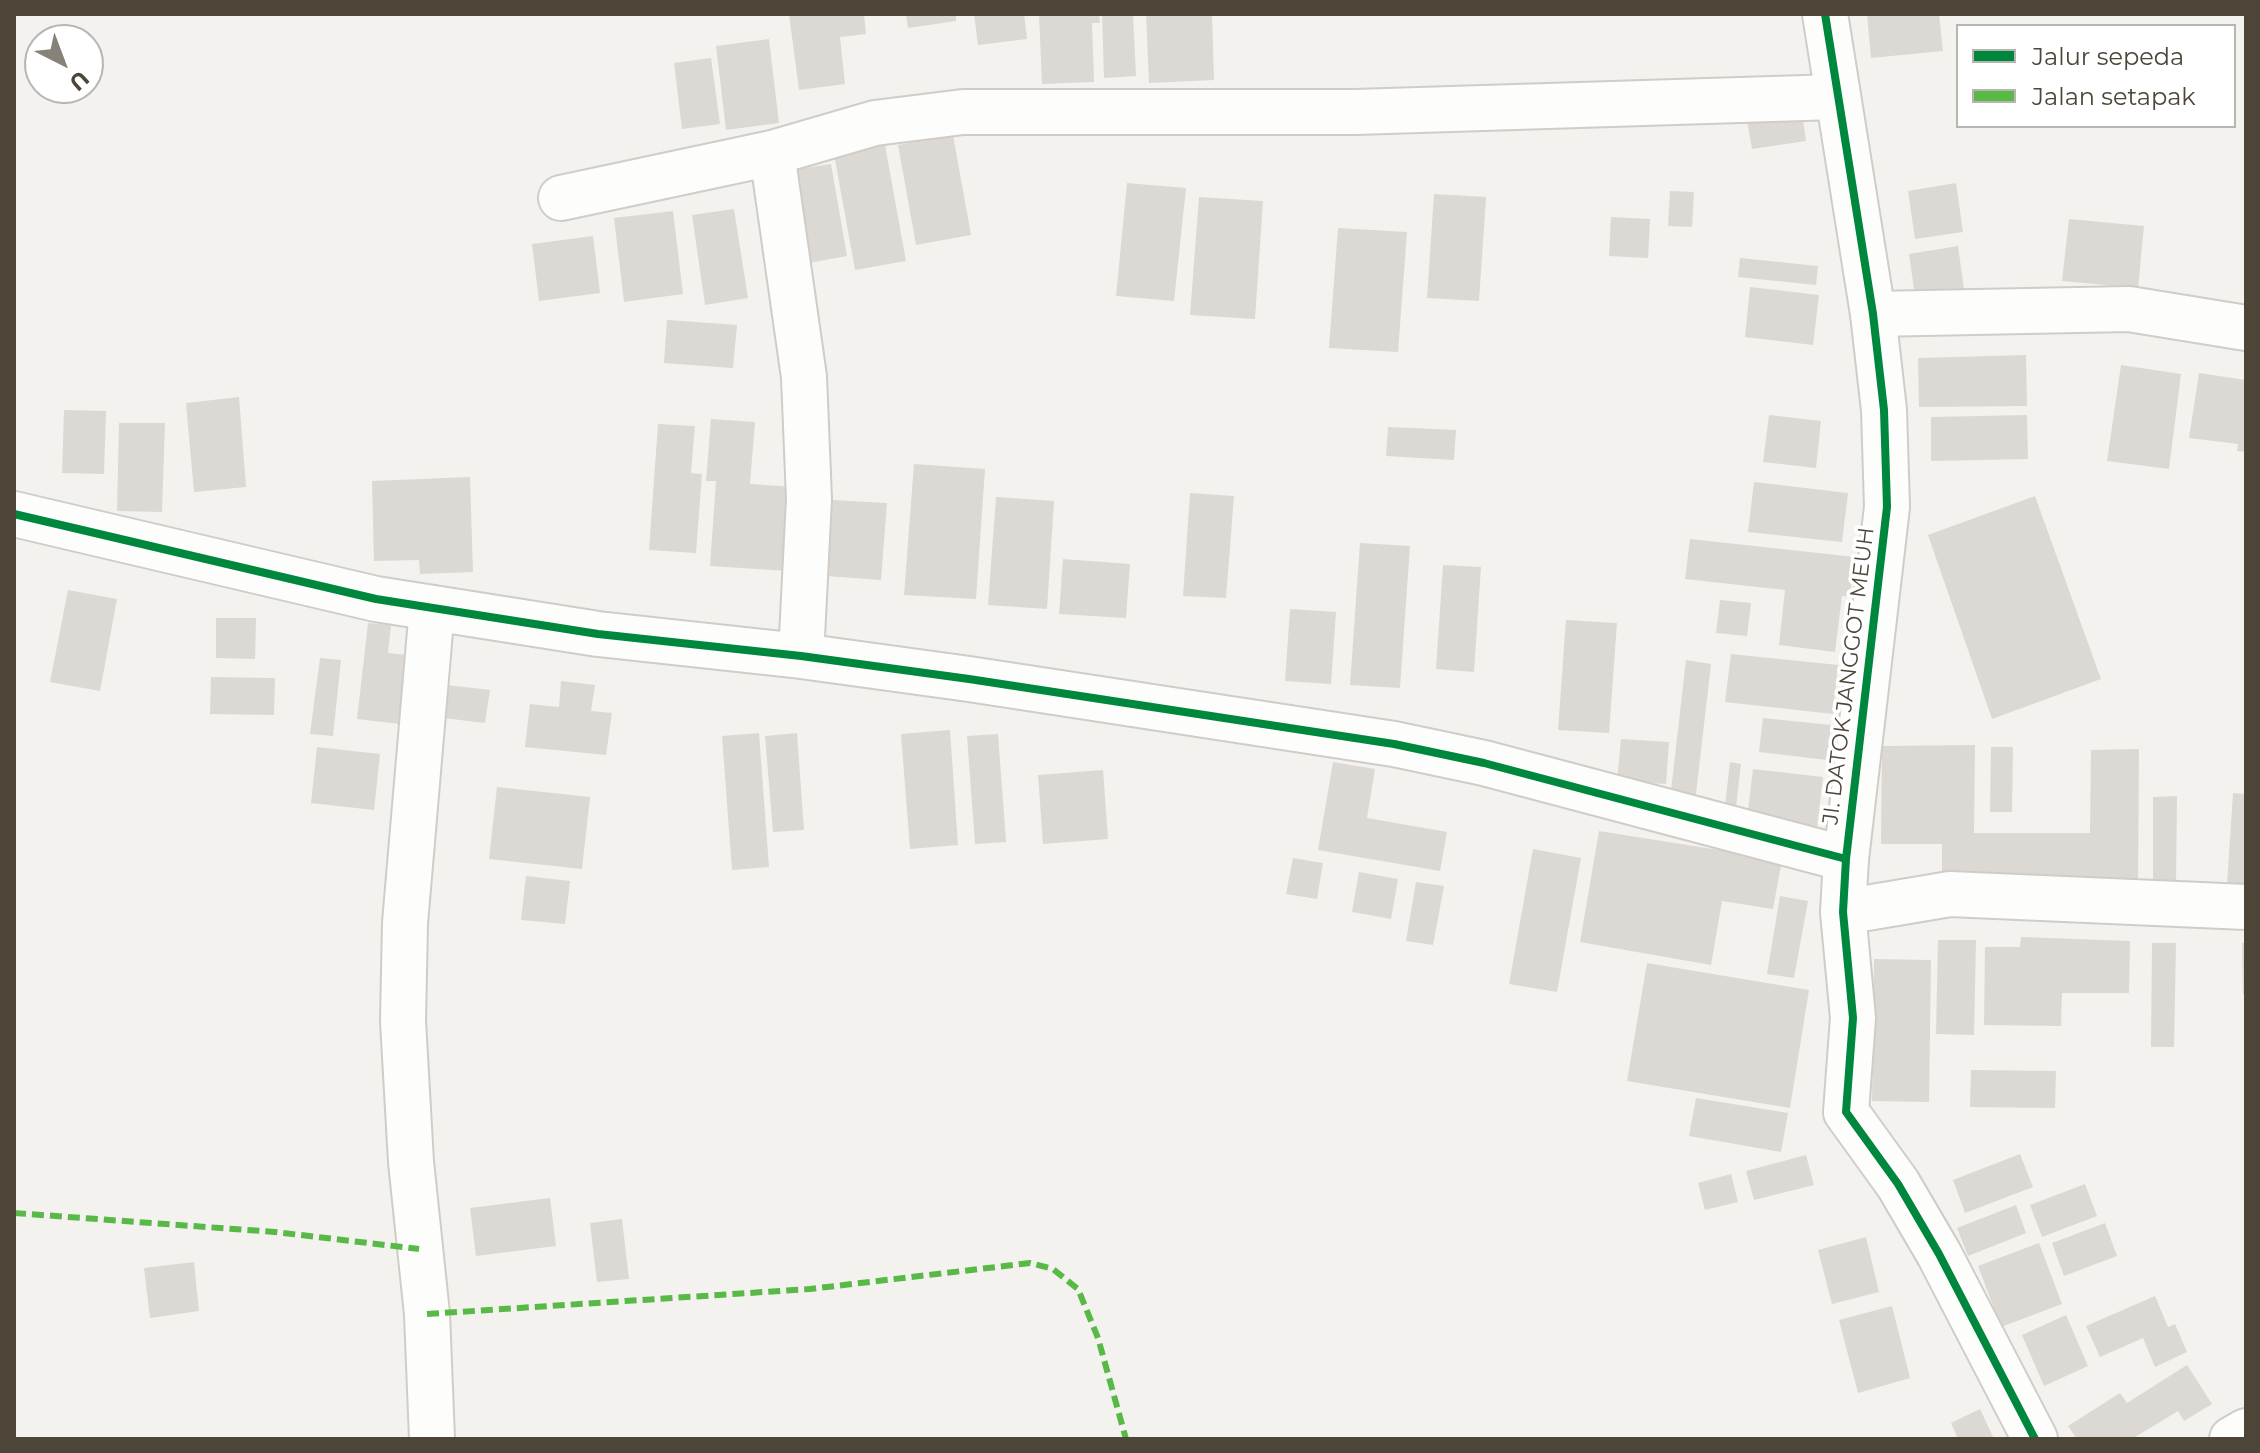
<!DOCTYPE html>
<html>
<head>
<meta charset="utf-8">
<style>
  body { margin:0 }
  #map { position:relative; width:2260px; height:1453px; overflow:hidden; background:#f3f2ee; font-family:Montserrat,sans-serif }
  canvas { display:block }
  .frame { position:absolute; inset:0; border:16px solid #4c4538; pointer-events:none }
  .legend { position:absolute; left:1956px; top:24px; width:280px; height:104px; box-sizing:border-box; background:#fff; border:2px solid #b7b5af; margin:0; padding:10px 14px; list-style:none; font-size:24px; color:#4c4538 }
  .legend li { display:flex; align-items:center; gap:16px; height:40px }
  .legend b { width:40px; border:2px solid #b7b5af }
  .north { position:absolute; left:24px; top:24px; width:80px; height:80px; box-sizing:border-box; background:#fff; border:2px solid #b7b5af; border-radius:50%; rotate:138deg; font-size:22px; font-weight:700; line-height:32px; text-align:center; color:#4c4538 }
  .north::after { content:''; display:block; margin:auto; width:28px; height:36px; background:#868278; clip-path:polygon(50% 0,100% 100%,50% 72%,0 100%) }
</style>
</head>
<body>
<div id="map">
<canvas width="2260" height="1453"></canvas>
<div class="frame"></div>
<ul class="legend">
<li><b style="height:10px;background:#00873e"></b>Jalur sepeda</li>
<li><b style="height:10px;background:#58b947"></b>Jalan setapak</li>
</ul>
<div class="north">U</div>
</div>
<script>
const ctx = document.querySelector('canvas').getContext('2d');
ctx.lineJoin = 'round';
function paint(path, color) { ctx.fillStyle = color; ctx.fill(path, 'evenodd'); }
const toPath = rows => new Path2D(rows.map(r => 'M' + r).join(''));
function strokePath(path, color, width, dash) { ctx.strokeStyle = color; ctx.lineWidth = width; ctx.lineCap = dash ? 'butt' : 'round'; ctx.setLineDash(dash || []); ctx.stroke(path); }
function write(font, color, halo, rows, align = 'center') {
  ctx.font = font + ' Montserrat,sans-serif'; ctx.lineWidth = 7; ctx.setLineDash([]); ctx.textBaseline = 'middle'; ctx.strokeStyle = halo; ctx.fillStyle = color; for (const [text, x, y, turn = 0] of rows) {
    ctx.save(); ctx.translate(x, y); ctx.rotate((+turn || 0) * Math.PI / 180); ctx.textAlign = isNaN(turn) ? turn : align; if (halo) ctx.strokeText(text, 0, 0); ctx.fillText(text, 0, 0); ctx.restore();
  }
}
const building = toPath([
  [789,14,864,14,866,34,840,37,845,84,799,90],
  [906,14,956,14,956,21,908,28],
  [974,14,1024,14,1027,39,978,45],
  [1039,14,1099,14,1100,23,1092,23,1094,82,1042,84],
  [1102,14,1133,14,1136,76,1104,78],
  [1146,14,1212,14,1214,80,1149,83],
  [1867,14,1939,14,1943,51,1871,58],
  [769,39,779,123,726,130,716,46],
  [711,58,720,124,682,129,674,63],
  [1802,113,1806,141,1752,149,1747,121],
  [953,135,971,235,916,245,898,145],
  [885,145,906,261,855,270,834,154],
  [831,164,847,256,809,263,792,170],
  [1127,183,1186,188,1174,301,1116,296],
  [1956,183,1963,232,1915,239,1908,191],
  [1670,191,1694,192,1692,227,1668,226],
  [1434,194,1486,197,1479,301,1427,298],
  [1199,197,1263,201,1255,319,1190,315],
  [734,209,748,298,705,305,692,215],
  [673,211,683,294,624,302,614,218],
  [1611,217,1650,219,1648,258,1609,256],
  [2069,219,2144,226,2138,288,2062,281],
  [1338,228,1407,232,1398,352,1329,348],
  [593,236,600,293,539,301,532,244],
  [1958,246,1964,289,1915,296,1909,254],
  [1740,258,1818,266,1816,285,1738,277],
  [1750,287,1819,295,1813,345,1745,337],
  [667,320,737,325,733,368,664,363],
  [2026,355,2027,406,1919,407,1918,358],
  [2121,365,2181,374,2169,469,2107,461],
  [2199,373,2246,380,2246,452,2237,451,2238,444,2189,438],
  [239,397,246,487,194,492,186,403],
  [64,410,106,411,104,474,62,473],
  [1769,415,1821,421,1816,468,1763,462],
  [2027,415,2028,459,1931,461,1931,417],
  [711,419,755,422,750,484,794,487,788,571,710,566,716,481,706,481],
  [119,423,165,423,162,512,117,511],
  [658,424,695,426,691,473,702,474,696,553,649,550],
  [1388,427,1456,430,1454,460,1386,456],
  [914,464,985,469,976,599,904,595],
  [470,477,473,572,420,574,419,560,374,561,372,481],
  [1754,482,1848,493,1842,542,1748,532],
  [1190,493,1234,496,1226,598,1183,596],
  [2035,496,2101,679,1992,719,1928,535],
  [996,497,1054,501,1047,609,988,605],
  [832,500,887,503,881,580,826,576],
  [1690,539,1855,557,1850,597,1842,596,1835,652,1779,645,1785,590,1685,579],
  [1360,543,1410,546,1400,688,1350,685],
  [1063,559,1130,564,1126,618,1059,614],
  [1443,565,1481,567,1474,672,1436,669],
  [68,590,117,599,100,691,50,682],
  [1720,600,1751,603,1747,636,1716,633],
  [1290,609,1336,612,1331,684,1285,681],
  [216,618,256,618,255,659,216,658],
  [1566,620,1617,623,1609,733,1558,730],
  [368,623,391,625,388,653,408,655,400,724,357,719],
  [1731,654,1838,665,1833,714,1725,702],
  [320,658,341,660,333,736,310,734],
  [1686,660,1711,664,1694,811,1669,808],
  [211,677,275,678,274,715,210,714],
  [561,681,595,685,591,711,612,713,606,755,525,747,530,704,559,707],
  [447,685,490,690,485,723,443,718],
  [1763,718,1831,725,1827,760,1759,752],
  [950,730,958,845,910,849,901,734],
  [759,733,769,867,732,870,722,736],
  [797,733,804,830,773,832,765,736],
  [998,734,1006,842,975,844,967,736],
  [1621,739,1669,742,1666,784,1617,781],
  [1975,745,1974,833,2090,833,2091,750,2139,749,2138,887,1942,879,1942,844,1881,844,1882,746],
  [317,747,380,754,374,810,311,803],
  [1991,747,2013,747,2012,812,1990,812],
  [1333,762,1375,769,1367,818,1447,832,1440,871,1318,850],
  [1730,762,1741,764,1736,807,1725,806],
  [1753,769,1823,777,1817,827,1747,819],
  [1103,770,1108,839,1043,844,1038,775],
  [497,787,590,797,582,869,489,859],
  [2233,793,2246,794,2246,886,2227,885],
  [2177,796,2176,884,2153,884,2153,797],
  [1599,831,1782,860,1773,909,1722,901,1711,965,1580,942],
  [1533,849,1581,858,1557,992,1509,984],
  [1293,858,1323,863,1317,899,1286,894],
  [1359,872,1398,879,1391,919,1352,912],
  [526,876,570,881,565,924,521,920],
  [1416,882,1444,886,1433,945,1406,941],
  [1780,896,1808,901,1794,978,1767,974],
  [2021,937,2130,941,2129,993,2062,993,2061,1026,1984,1025,1985,947,2020,947],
  [1938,940,1976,940,1974,1035,1936,1034],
  [2152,943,2176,943,2174,1047,2151,1047],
  [2242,943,2246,943,2246,994,2243,995],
  [1874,959,1931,960,1929,1102,1872,1101],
  [1647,963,1809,990,1790,1108,1627,1081],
  [1971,1070,2056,1071,2055,1108,1970,1107],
  [1696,1098,1788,1113,1781,1152,1689,1136],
  [2020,1154,2033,1187,1965,1213,1953,1180],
  [1806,1155,1814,1185,1754,1200,1746,1171],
  [1731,1174,1738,1202,1705,1210,1698,1183],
  [2085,1184,2097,1216,2042,1237,2030,1205],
  [550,1198,556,1246,476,1256,470,1208],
  [2016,1205,2026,1233,1968,1256,1957,1228],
  [622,1219,629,1279,597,1282,590,1223],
  [2105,1223,2117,1256,2064,1276,2052,1243],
  [1866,1237,1879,1292,1832,1304,1818,1250],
  [2039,1243,2062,1304,2001,1327,1978,1266],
  [194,1262,199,1311,150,1318,144,1268],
  [2155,1296,2168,1327,2175,1324,2187,1352,2155,1367,2143,1338,2100,1357,2086,1326],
  [1892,1306,1910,1378,1858,1393,1839,1320],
  [2066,1315,2088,1366,2044,1386,2022,1335],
  [2187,1365,2212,1404,2184,1421,2178,1411,2132,1439,2077,1439,2068,1426,2120,1393,2127,1403],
  [1980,1409,1994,1439,1958,1439,1951,1423]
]);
const minor = toPath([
  [772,153,804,377,809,499,801,656],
  [561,198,772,153,875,123,963,112,1355,112,1836,97],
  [1873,314,2129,309,2246,328],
  [14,514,376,599,598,634,801,656,969,679,1394,744,1484,763,1846,859],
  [1843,912,1950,894,2246,907],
  [432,1439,427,1314,411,1162,403,1021,405,923,432,608],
  [2232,1439,2246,1431]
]);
const tertiary = toPath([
  [1825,14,1873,314,1884,410,1887,507,1846,859,1843,912,1853,1018,1846,1112,1898,1184,1939,1254,2035,1439]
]);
const quiet = toPath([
  [14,1213,275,1232,419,1249],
  [427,1314,810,1289,1030,1263,1053,1269,1078,1289,1098,1338,1126,1439]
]);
const cycleway = toPath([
  [1825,14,1873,314,1884,410,1887,507,1846,859,1843,912,1853,1018,1846,1112,1898,1184,1939,1254,2035,1439],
  [14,514,376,599,598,634,801,656,969,679,1394,744,1484,763,1846,859]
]);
const streetNames = [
  ["JI. DATOK JANGGOT MEUH",1849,676,-83]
];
paint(building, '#dcd9d4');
strokePath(minor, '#d0cdc8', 48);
strokePath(tertiary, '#d0cdc8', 48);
strokePath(minor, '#fdfdfc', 44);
strokePath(tertiary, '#fdfdfc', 44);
strokePath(quiet, '#58b947', 6, [12, 6]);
strokePath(cycleway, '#00873e', 8);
write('22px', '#4c4538', '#fff', streetNames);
</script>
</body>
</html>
